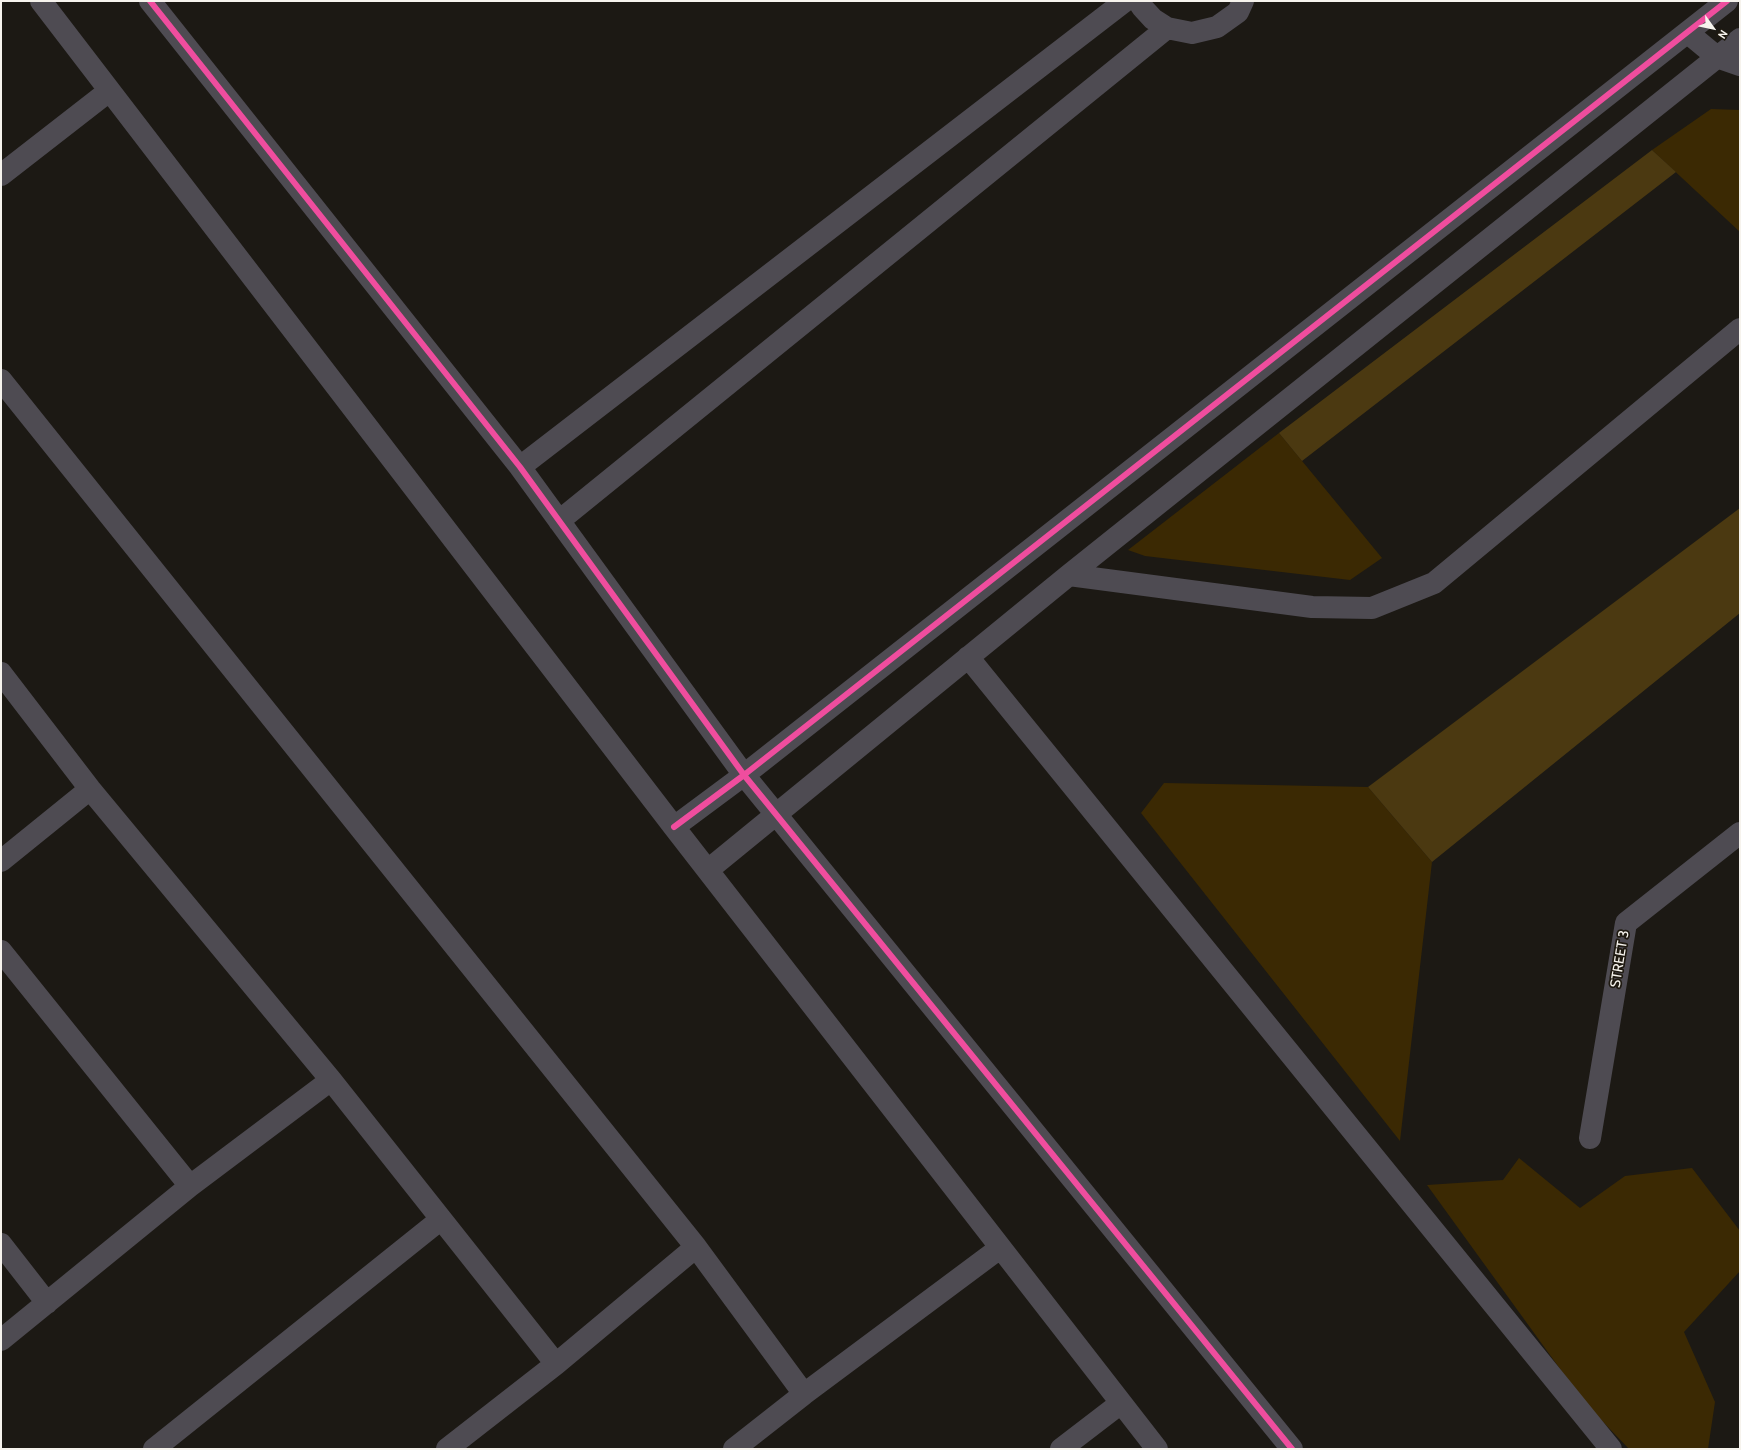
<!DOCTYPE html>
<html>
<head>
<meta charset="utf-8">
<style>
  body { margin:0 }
  #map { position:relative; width:1741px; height:1450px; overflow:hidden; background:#1c1914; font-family:Cabin,sans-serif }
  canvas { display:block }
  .frame { position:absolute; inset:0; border:2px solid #f6f3ed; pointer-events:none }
  .north { position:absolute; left:1693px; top:8px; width:40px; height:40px; -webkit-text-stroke:3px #1f1a11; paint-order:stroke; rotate:123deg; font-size:11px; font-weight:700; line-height:16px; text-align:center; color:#f6f3ed }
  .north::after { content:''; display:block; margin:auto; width:14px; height:18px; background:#f6f3ed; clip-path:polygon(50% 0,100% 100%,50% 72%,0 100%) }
</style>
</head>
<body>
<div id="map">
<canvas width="1741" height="1450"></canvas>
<div class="frame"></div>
<div class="north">N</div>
</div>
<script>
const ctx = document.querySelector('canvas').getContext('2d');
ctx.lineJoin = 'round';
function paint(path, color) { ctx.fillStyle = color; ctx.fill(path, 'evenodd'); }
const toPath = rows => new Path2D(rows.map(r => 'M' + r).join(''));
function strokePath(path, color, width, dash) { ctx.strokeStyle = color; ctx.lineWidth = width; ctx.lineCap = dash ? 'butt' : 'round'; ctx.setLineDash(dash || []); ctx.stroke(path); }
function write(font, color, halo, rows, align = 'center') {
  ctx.font = font + ' Cabin,sans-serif'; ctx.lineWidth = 3.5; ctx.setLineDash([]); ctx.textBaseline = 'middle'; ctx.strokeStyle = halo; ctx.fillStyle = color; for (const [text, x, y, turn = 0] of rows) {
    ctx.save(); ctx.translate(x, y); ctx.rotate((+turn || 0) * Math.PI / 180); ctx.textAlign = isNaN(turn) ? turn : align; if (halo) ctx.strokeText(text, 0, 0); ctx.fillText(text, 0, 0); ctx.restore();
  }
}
const green = toPath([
  [1711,109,1740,110,1740,232,1652,150],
  [1279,433,1382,558,1350,580,1145,556,1128,550],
  [1164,783,1368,787,1432,862,1400,1141,1141,813],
  [1519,1158,1580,1208,1625,1176,1692,1168,1740,1231,1740,1271,1684,1332,1715,1402,1708,1449,1629,1449,1584,1402,1427,1185,1503,1180]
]);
const forest = toPath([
  [1652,150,1676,172,1302,461,1279,433],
  [1740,508,1740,613,1432,862,1368,787]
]);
const minor = toPath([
  [41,1,674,827,1157,1449],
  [150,1,520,467,744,775,1292,1449],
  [1138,1,1142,7,1153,19,1167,28,1192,33,1217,27,1238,12,1243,1],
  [1688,33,1717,57,1740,65],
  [1,175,109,91],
  [1,380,696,1247,804,1394],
  [520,467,1125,1],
  [559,521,1167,28],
  [1069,575,1312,607,1372,608,1434,583,1740,329],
  [968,657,1611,1449],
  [1,673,90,789,331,1080,556,1364],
  [674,827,744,775,1727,1],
  [1,861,90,789],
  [708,870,1069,575,1740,39],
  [1,951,190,1186],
  [1590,1138,1626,923,1740,833],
  [1,1244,47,1303],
  [1,1340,190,1186,331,1080],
  [154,1449,440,1220],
  [447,1449,556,1364,696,1247],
  [734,1449,804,1394,1000,1248],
  [1061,1449,1121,1403]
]);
const cycleway = toPath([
  [150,1,520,467,744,775,1292,1449],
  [674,827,744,775,1727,1]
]);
const streetNames = [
  ["STREET 3",1620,959,-81]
];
paint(green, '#3b2903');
paint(forest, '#4b3911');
strokePath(minor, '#4e4b52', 22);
strokePath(cycleway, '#ef4d9e', 6);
write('14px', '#f6f3ed', '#1f1a11', streetNames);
</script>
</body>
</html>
